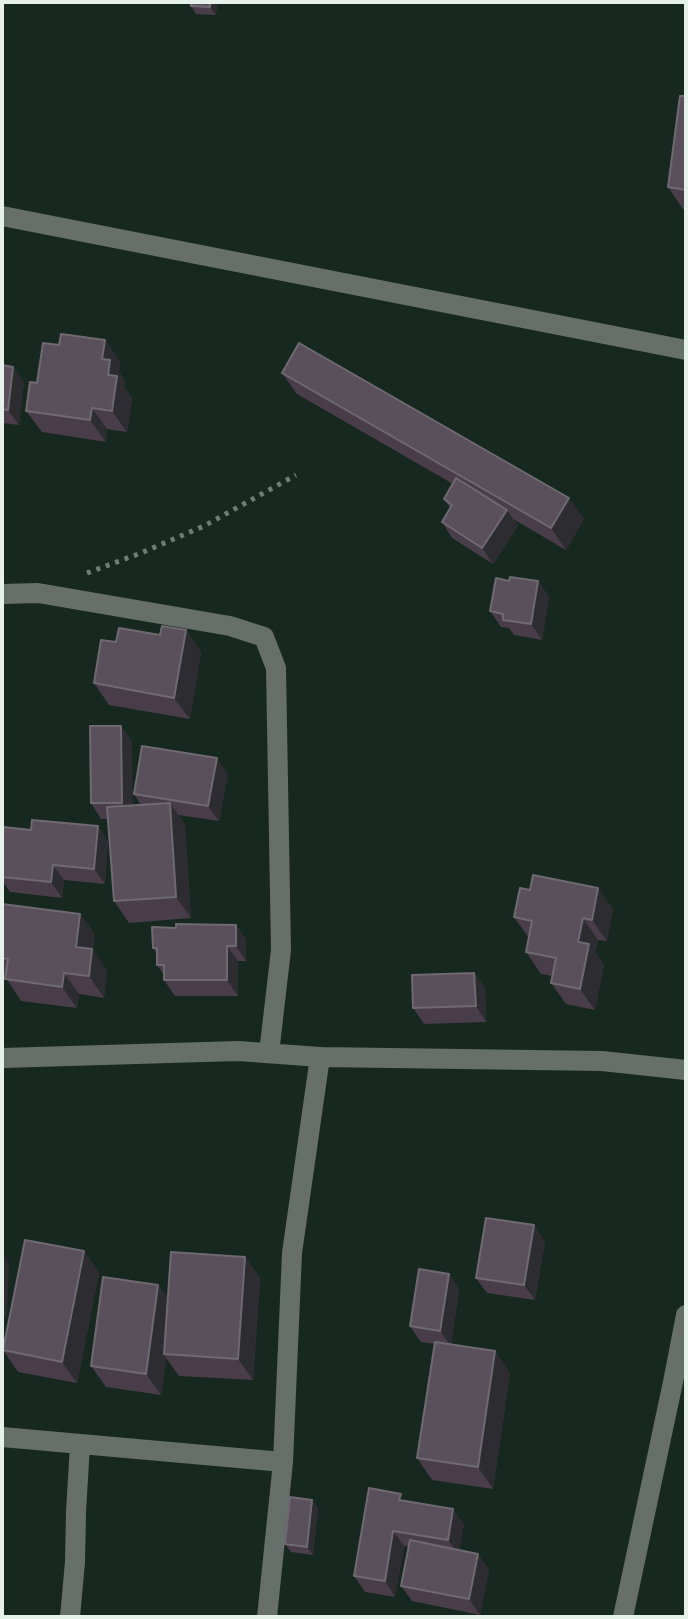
<!DOCTYPE html>
<html>
<head>
<meta charset="utf-8">
<style>
  body { margin:0 }
  #map { position:relative; width:688px; height:1619px; overflow:hidden; background:#16281f; font-family:Karla,sans-serif }
  canvas { display:block }
  .frame { position:absolute; inset:0; border:4px solid #e6f1eb; pointer-events:none }
</style>
</head>
<body>
<div id="map">
<canvas width="688" height="1619"></canvas>
<div class="frame"></div>
</div>
<script>
const ctx = document.querySelector('canvas').getContext('2d');
ctx.lineJoin = 'round';
const toPath = rows => new Path2D(rows.map(r => 'M' + r).join(''));
function strokePath(path, color, width, dash) { ctx.strokeStyle = color; ctx.lineWidth = width; ctx.lineCap = dash ? 'butt' : 'round'; ctx.setLineDash(dash || []); ctx.stroke(path); }
function paint(path, color) { ctx.fillStyle = color; ctx.fill(path, 'evenodd'); }
const path = toPath([
  [87,573,141,553,204,526,296,475]
]);
const minor = toPath([
  [2,216,686,350],
  [2,594,38,593,230,626,264,637,276,668,281,950,269,1053],
  [2,1058,238,1051,320,1057,602,1061,686,1070],
  [2,1437,283,1462],
  [70,1617,75,1562,76,1512,80,1445],
  [267,1617,283,1462,292,1253,320,1057],
  [623,1617,673,1382,686,1315]
]);
const wall = toPath([
  [191,2,217,2,216,15,196,14,191,6],
  [686,96,686,209,683,209,668,187],
  [105,340,120,362,119,372,125,381,124,387,132,398,127,432,107,429,106,442,42,432,26,411,37,383,59,345],
  [2,365,13,367,24,382,19,425,2,423],
  [282,373,584,519,566,550,513,519,518,526,493,564,452,538,442,522,450,508,444,499,453,484,297,394],
  [509,581,538,581,549,597,542,640,514,635,509,628,501,627,490,611],
  [186,630,201,652,190,719,109,705,94,683,116,642],
  [132,741,132,805,141,805,134,794,228,774,219,821,178,815,185,825,191,918,129,923,114,901,108,819,101,819,91,803],
  [108,841,105,884,64,880,62,898,10,892,2,881,2,845],
  [598,888,613,909,607,941,598,940,595,952,604,965,595,1010,566,1004,551,983,552,976,541,974,526,952,529,938,514,917],
  [2,904,80,914,95,935,93,950,107,971,104,998,79,994,77,1008,21,1001,6,978,2,978],
  [236,925,246,940,246,961,238,961,238,996,175,996,164,980,164,975,157,965,157,954,153,948,176,928],
  [474,973,485,988,486,1022,424,1024,413,1008],
  [545,1241,535,1300,487,1293,476,1278],
  [84,1251,99,1273,77,1383,18,1372,3,1350],
  [245,1257,260,1278,253,1380,179,1376,166,1358,161,1395,106,1387,91,1366,158,1285,168,1298],
  [449,1274,459,1290,451,1344,495,1351,510,1373,493,1489,432,1480,417,1458,434,1344,421,1342,410,1326],
  [312,1500,318,1508,313,1555,291,1552,285,1544],
  [406,1501,464,1524,459,1550,489,1569,480,1615,412,1601,401,1586,409,1547,404,1546,395,1597,365,1592,354,1576]
]);
const shadedWall = toPath([
  [210,2,217,2,216,15,210,7],
  [105,340,120,362,119,372,125,381,124,387,132,398,127,432,112,411,108,375,102,359],
  [13,367,24,382,19,425,8,410],
  [92,408,107,429,106,442,90,420],
  [569,498,584,519,566,550,551,528],
  [507,510,518,526,493,564,482,548],
  [538,581,549,597,542,640,531,624],
  [186,630,201,652,190,719,174,698],
  [121,726,132,741,133,818,122,803],
  [217,758,228,774,219,821,208,806],
  [170,803,185,825,191,918,176,897],
  [98,826,108,841,105,884,94,869],
  [53,865,64,880,62,898,51,882],
  [598,888,613,909,607,941,592,920],
  [80,914,95,935,93,950,107,971,104,998,89,976,76,947],
  [583,918,598,940,595,952,604,965,595,1010,580,989,578,942],
  [236,925,246,940,246,961,236,946],
  [227,946,238,961,238,996,227,980],
  [64,973,79,994,77,1008,62,987],
  [474,973,485,988,486,1022,476,1006],
  [534,1225,545,1241,535,1300,524,1285],
  [84,1251,99,1273,77,1383,62,1362],
  [2,1253,9,1263,7,1319,2,1313],
  [245,1257,260,1278,253,1380,238,1359],
  [449,1274,459,1290,451,1346,440,1331],
  [158,1285,174,1306,164,1354,166,1358,161,1395,146,1374],
  [495,1351,510,1373,493,1489,478,1467],
  [312,1500,318,1508,313,1555,307,1547],
  [453,1509,464,1524,459,1555,448,1540],
  [393,1531,404,1546,395,1597,385,1581],
  [478,1554,489,1569,480,1615,469,1599]
]);
const building = toPath([
  [191,2,210,2,210,7,191,6,191,2],
  [680,96,686,96,686,190,668,187,680,96],
  [61,334,105,340,102,359,110,360,108,375,117,376,112,411,92,408,90,420,26,411,30,382,37,383,43,343,59,345,61,334],
  [299,343,569,498,551,528,282,373,299,343],
  [2,365,13,367,8,410,2,409,2,365],
  [456,478,507,510,482,548,442,522,452,505,444,499,456,478],
  [510,577,538,581,531,624,503,620,503,614,490,611,496,578,509,581,510,577],
  [162,626,186,630,174,698,94,683,101,640,116,642,119,628,160,635,162,626],
  [90,726,121,726,122,803,91,803,90,726],
  [142,746,217,758,208,806,134,794,142,746],
  [170,803,176,897,114,901,107,807,170,803],
  [32,820,98,826,94,869,53,865,51,882,2,877,2,845,4,827,31,830,32,820],
  [533,875,598,888,592,920,583,918,578,942,589,944,580,989,551,983,556,958,526,952,532,921,514,917,520,888,530,890,533,875],
  [2,904,80,914,76,947,92,949,89,976,64,973,62,987,5,979,8,959,2,958,2,904],
  [176,924,236,925,236,946,227,946,227,980,164,980,164,965,157,965,157,948,153,948,152,927,176,928,176,924],
  [474,973,476,1006,413,1008,412,975,474,973],
  [486,1218,534,1225,524,1285,476,1278,486,1218],
  [25,1240,84,1251,62,1362,3,1350,25,1240],
  [171,1252,245,1257,238,1359,164,1354,171,1252],
  [419,1269,449,1274,440,1331,410,1326,419,1269],
  [103,1277,158,1285,146,1374,91,1366,103,1277],
  [435,1342,495,1351,478,1467,417,1458,435,1342],
  [369,1488,401,1494,399,1500,453,1509,448,1540,393,1531,385,1581,354,1576,369,1488],
  [290,1497,312,1500,307,1547,285,1544,290,1497],
  [410,1540,478,1554,469,1599,401,1586,410,1540]
]);
strokePath(path, '#6e7d76', 5, [4, 6]);
strokePath(minor, '#666f6a', 20);
paint(wall, '#483d49');
paint(shadedWall, '#2d2c31');
paint(building, '#59505b');
strokePath(building, '#6f6971', 2);
</script>
</body>
</html>
